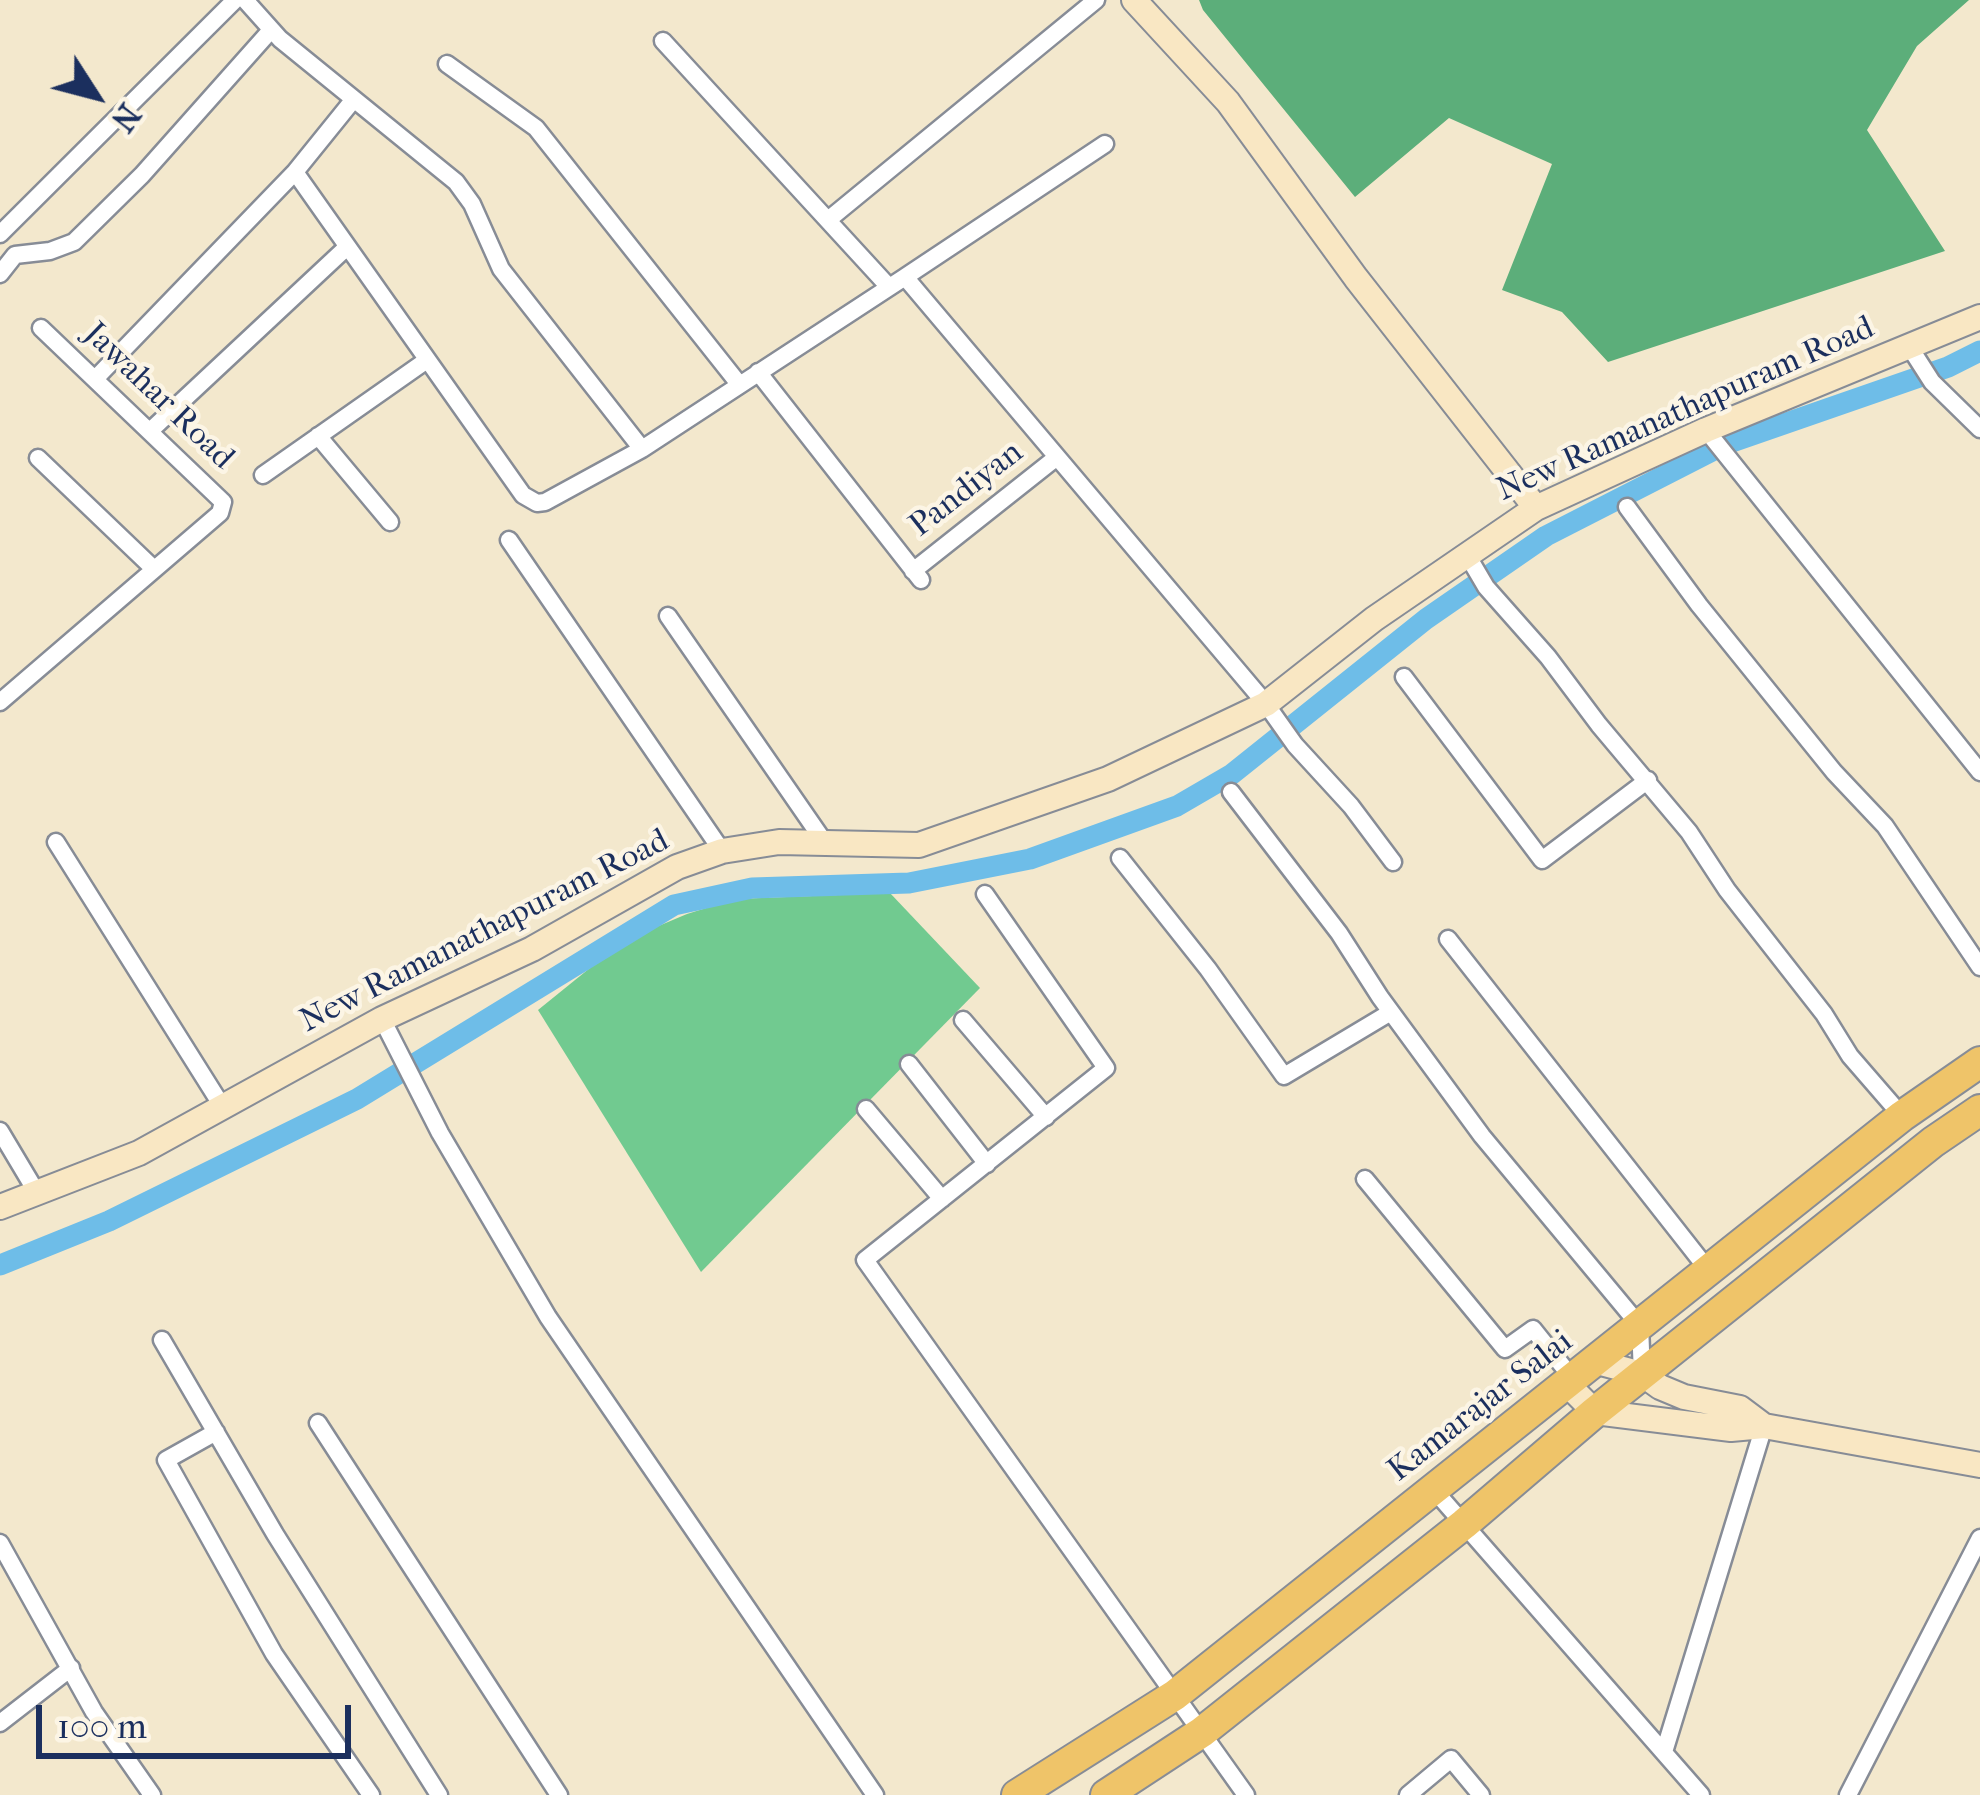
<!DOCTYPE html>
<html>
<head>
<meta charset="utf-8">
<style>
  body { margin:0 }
  #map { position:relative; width:1980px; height:1795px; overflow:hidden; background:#f3e8cd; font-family:"IM FELL French Canon",serif }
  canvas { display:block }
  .north { position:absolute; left:36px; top:36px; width:120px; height:120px; -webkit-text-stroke:9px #fcf5e5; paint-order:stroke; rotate:126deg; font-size:33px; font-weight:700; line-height:48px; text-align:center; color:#1b2f5e }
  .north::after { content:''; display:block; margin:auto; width:42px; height:54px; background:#1b2f5e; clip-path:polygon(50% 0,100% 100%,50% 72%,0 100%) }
  .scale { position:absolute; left:36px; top:1705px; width:315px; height:54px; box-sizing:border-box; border:6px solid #1b2f5e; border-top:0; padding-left:15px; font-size:36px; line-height:42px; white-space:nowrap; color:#1b2f5e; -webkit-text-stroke:9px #fcf5e5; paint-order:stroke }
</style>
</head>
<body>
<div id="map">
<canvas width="1980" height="1795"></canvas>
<div class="north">N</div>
<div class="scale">100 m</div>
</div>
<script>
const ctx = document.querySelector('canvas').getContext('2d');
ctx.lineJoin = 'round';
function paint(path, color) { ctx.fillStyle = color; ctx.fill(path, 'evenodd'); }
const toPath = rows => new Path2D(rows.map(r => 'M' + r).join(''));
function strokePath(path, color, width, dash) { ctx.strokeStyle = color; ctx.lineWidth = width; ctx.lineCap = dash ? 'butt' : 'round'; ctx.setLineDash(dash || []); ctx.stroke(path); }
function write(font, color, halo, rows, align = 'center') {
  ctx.font = font + ' "IM FELL French Canon",serif'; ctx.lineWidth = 9; ctx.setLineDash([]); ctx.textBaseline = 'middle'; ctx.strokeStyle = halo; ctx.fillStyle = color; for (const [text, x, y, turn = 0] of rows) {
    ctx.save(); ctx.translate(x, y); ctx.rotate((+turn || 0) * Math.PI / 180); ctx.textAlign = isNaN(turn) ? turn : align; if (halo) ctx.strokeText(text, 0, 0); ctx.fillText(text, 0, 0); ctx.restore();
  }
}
const green = toPath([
  [890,893,980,988,701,1272,538,1010,606,955,649,930,687,914,735,899]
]);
const forest = toPath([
  [1199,0,1969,0,1917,46,1867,130,1945,251,1608,362,1562,312,1502,290,1552,164,1449,118,1355,197,1203,10]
]);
const canal = toPath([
  [0,1265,109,1221,357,1099,674,905,752,888,909,883,1030,859,1177,806,1232,774,1426,619,1546,536,1726,444,1948,367,1980,351]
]);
const street = toPath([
  [245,0,280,39,456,182,472,204,501,269,642,449,905,277,1266,704,1295,745,1351,806,1393,862],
  [663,41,889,287],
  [447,64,536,128,739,384],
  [354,99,295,172,523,495,537,503,545,502,642,449],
  [828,220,1096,0],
  [0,234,235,0],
  [15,255,50,251,74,242,142,175,271,30],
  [0,274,15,255],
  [905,277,1105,144],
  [1909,346,1932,382,1980,429],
  [758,372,921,580],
  [95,379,295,172],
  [1706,430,1980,772],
  [150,431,347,247],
  [318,436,390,522],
  [38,458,154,569],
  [263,475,427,360],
  [1627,507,1699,605,1834,772,1885,826,1980,967],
  [509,540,722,851],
  [1466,553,1486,587,1548,657,1599,725,1689,832,1727,890,1824,1014,1850,1056,1902,1116],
  [913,571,1057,457],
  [668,616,825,843],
  [1404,677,1542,860,1648,780],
  [0,702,220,513,223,502,41,328],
  [1231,792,1339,933,1380,997,1482,1136,1640,1326,1642,1374],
  [56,842,222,1106],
  [1120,858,1208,969,1284,1076,1391,1012],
  [985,894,1106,1068,865,1260,1246,1795],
  [1448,939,1709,1271],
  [382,1019,440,1133,548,1317,875,1795],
  [963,1020,1046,1117],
  [909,1064,987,1164],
  [866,1109,942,1199],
  [0,1131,37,1193],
  [1365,1179,1505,1349,1533,1329,1573,1379],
  [162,1340,275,1534,439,1795],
  [318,1423,559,1795],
  [216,1432,166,1460,274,1654,371,1795],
  [1434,1490,1701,1795],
  [0,1543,94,1712,152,1795],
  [0,1723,71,1668],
  [1664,1752,1764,1426],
  [1408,1795,1451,1759,1481,1795],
  [1848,1795,1980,1538]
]);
const secondary = toPath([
  [1134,0,1228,102,1356,278,1536,508],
  [0,1207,139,1153,382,1019,532,949,677,867,722,851,779,842,919,845,1108,779,1266,704,1374,619,1536,508,1706,430,1980,317],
  [1597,1362,1642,1374,1660,1387,1684,1397,1740,1408,1764,1426],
  [1567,1384,1595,1412,1731,1429,1764,1426,1980,1465]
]);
const highway = toPath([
  [1017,1795,1175,1695,1902,1116,1980,1062],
  [1106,1795,1202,1732,1464,1524,1595,1412,1933,1142,1980,1110]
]);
const streetNames = [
  ["Jawahar Road",158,397,44],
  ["New Ramanathapuram Road",1686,410,-24],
  ["Pandiyan",967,490,-38],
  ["New Ramanathapuram Road",485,932,-27],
  ["Kamarajar Salai",1481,1407,-38]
];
paint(green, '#71ca90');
paint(forest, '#5cae7a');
strokePath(canal, '#6ebde8', 21);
strokePath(street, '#878c96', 21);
strokePath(secondary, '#878c96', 28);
strokePath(highway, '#878c96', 34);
strokePath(street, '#fff', 16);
strokePath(secondary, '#f9e7c3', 24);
strokePath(highway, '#efc469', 30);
write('33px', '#1b2f5e', '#fcf5e5', streetNames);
</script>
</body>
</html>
